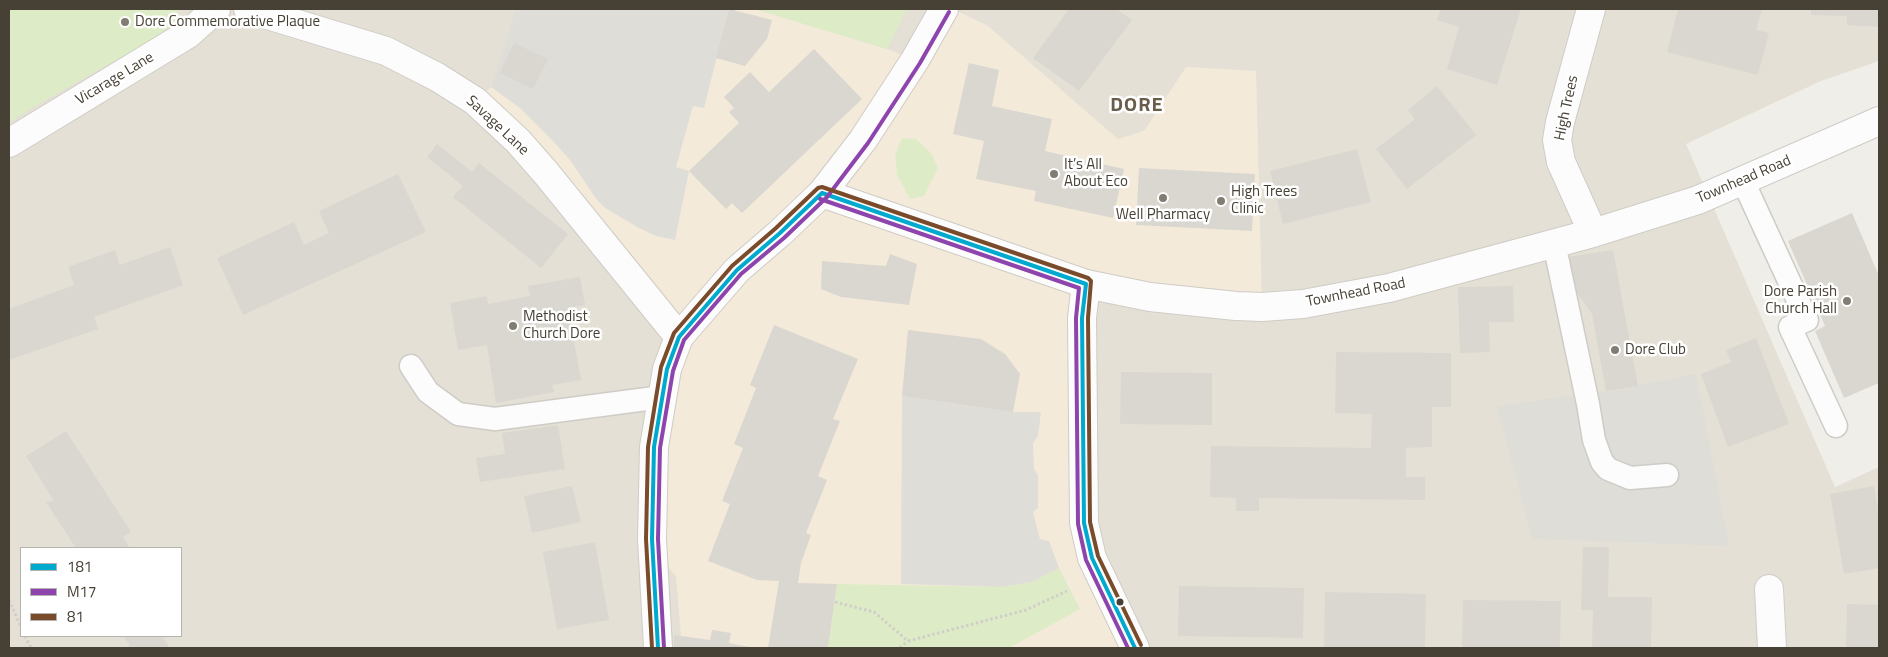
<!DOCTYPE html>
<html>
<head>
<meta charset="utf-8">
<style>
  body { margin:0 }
  #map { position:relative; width:1888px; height:657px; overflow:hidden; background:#f0eee8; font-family:"Titillium Web",sans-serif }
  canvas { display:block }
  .frame { position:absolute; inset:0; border:10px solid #474034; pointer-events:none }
  .legend { position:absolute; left:20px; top:547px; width:162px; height:90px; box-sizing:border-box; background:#fff; border:1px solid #b5b3ae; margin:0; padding:6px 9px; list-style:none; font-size:15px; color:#474034 }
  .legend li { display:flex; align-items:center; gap:10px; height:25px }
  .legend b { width:25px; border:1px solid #b5b3ae }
</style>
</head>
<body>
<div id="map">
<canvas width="1888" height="657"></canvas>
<div class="frame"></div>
<ul class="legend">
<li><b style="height:6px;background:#00a9ce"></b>181</li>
<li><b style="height:6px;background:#8e44ad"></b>M17</li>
<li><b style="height:6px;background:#7a4b2a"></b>81</li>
</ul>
</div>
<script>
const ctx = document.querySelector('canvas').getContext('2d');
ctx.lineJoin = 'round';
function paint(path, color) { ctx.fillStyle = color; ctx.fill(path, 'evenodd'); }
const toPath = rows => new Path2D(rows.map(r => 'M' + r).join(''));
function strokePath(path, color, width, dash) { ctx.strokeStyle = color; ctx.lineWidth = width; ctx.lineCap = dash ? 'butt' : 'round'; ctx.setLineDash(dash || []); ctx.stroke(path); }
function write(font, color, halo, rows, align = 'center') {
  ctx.font = font + ' "Titillium Web",sans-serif'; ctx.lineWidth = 5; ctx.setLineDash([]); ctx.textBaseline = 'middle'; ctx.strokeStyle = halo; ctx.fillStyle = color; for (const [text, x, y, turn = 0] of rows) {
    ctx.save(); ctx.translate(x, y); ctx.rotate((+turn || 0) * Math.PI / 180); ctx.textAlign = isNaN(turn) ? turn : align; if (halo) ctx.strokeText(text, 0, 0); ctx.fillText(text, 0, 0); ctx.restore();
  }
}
const residential = toPath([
  [9,9,1879,9,1879,61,1821,81,1686,144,1835,487,1879,467,1879,648,9,648],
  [21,548,181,548,181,636,21,636]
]);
const commercial = toPath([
  [517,9,755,9,887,49,915,60,953,9,988,26,1118,139,1144,131,1186,67,1256,71,1262,307,1086,284,1084,523,1135,648,682,648,676,576,653,551,679,337,475,101,491,87]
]);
const green = toPath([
  [9,9,177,9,179,16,177,23,168,31,45,100,9,122],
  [754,9,907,9,887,49],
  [902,138,916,139,931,153,938,168,924,196,910,199,897,175,895,155],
  [1059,568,1080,609,1009,648,828,648,837,584,1001,587,1032,582]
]);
const parking = toPath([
  [516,9,729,9,704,108,693,106,676,167,689,171,675,240,656,236,639,228,605,208,597,200,570,160,553,141,520,108,491,87],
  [1696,374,1729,546,1532,539,1497,406,1606,391],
  [902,396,1013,412,1041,412,1038,436,1033,443,1034,469,1038,475,1038,508,1033,512,1040,539,1049,541,1059,568,1032,582,1001,587,901,584]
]);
const building = toPath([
  [729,9,772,20,767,39,745,66,716,58],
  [1069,9,1116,9,1132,20,1079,91,1033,58],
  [1441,9,1521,9,1497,85,1447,69,1459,27,1437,20],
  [1678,9,1762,9,1756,30,1769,33,1758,75,1667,52],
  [1811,9,1879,9,1879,27,1847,25,1847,16,1811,15],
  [514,43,548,59,533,89,500,73],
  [814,49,862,99,742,213,732,203,726,209,689,171,739,123,729,112,734,108,724,97,750,72,769,92],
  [969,63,999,70,992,106,1052,119,1045,151,1124,169,1113,218,1034,201,1036,191,976,179,984,141,953,134],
  [1437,86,1476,135,1407,189,1376,149,1415,119,1408,110],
  [437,144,472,172,479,163,568,234,541,268,453,197,463,186,427,157],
  [1357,149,1371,202,1283,224,1270,171],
  [1139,168,1255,174,1252,231,1136,225],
  [398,174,426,232,243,315,217,258,294,222,304,245,329,233,319,211],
  [1852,213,1879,276,1879,383,1844,398,1815,331,1825,326,1788,241],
  [170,247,183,285,94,317,98,329,9,360,9,309,74,285,68,267,115,250,120,265],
  [1613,250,1638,386,1606,391,1592,314,1575,290,1568,257],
  [890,254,917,264,909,305,841,297,821,289,822,261,886,266],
  [580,277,585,305,568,308,581,380,552,385,554,392,496,403,487,345,458,350,450,303,487,296,488,304,530,296,528,286],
  [1513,286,1514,322,1489,322,1490,352,1460,353,1458,287],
  [774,325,858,359,833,419,840,421,818,476,827,480,806,533,811,535,801,563,798,583,837,584,828,648,768,648,779,581,757,580,708,561,730,504,722,501,743,448,734,444,756,388,750,385],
  [908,330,981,339,1005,354,1020,374,1013,412,902,396],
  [1756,338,1789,424,1728,447,1701,374,1731,362,1726,350],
  [1336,352,1451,353,1451,407,1432,407,1432,447,1406,448,1406,477,1425,477,1425,500,1259,498,1259,511,1236,511,1236,498,1210,497,1211,446,1371,448,1372,414,1335,413],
  [1121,372,1212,373,1212,425,1120,424],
  [558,425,565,469,480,482,476,458,505,454,502,433],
  [66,431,131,532,123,537,130,548,76,548,46,502,54,501,26,456],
  [572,486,581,522,532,533,524,496],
  [1874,486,1879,515,1879,568,1844,574,1830,494],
  [595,542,609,620,557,629,543,552],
  [1583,547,1609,547,1608,597,1652,597,1651,648,1592,648,1593,610,1581,610],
  [1179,586,1304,588,1303,638,1178,636],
  [1325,592,1426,594,1425,648,1324,647],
  [1463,600,1561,601,1560,648,1462,648],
  [1847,604,1879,605,1879,648,1846,648],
  [712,630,731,633,729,643,754,648,674,648,674,635,710,640],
  [123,636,162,636,170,648,125,648,130,645]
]);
const path = toPath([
  [9,600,21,627],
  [835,602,874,612,908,641,1026,610,1067,591],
  [25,636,31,648],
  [900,648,908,641]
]);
const service = toPath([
  [1743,181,1807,320,1790,327,1836,426],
  [1554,243,1588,404,1594,440,1602,462,1608,469,1630,478,1667,475],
  [411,366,428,392,458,414,495,419,662,397]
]);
const minor = toPath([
  [248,9,386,51,437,77,475,101,518,141,546,173,679,337],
  [1591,9,1560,122,1557,140,1561,162,1593,233],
  [9,143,188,34,216,9],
  [822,193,1086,284,1150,297,1236,306,1262,307,1303,304,1389,288,1593,233,1698,200,1879,121],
  [1086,284,1082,318,1084,523,1092,558,1135,648],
  [1769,589,1772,648]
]);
const tertiary = toPath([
  [658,648,652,539,654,447,667,369,679,337,737,270,780,233,822,193,863,140,915,60,944,9]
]);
const bus1 = toPath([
  [822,193,1086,284],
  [1086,284,1082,318,1084,523,1092,558,1135,648],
  [658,648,652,539,654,447,667,369,679,337,737,270,780,233,822,193]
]);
const bus2 = toPath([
  [820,199,1079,288,1076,318,1078,524,1086,560,1128,648],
  [664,648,658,539,660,448,673,371,684,340,741,274,784,238,827,197,868,143,920,63,949,12]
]);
const bus3 = toPath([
  [652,648,646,539,648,447,661,367,674,333,732,266,776,228,818,188,822,187,1088,278,1091,281,1088,318,1090,522,1098,556,1141,645]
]);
const markers = [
  [125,22,5,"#827d73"],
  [1054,174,5,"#827d73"],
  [1163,198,5,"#827d73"],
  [1221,201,5,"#827d73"],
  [1847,301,5,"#827d73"],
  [513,326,5,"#827d73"],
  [1615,350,5,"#827d73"],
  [1120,602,4.5,"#474034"]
];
const poiNames = [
  ["Dore Commemorative Plaque",135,22],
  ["It’s All",1064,165],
  ["About Eco",1064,182],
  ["High Trees",1231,192],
  ["Clinic",1231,209],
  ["Well Pharmacy",1163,215,"center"],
  ["Dore Parish",1837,292,"right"],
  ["Church Hall",1837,309,"right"],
  ["Methodist",523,317],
  ["Church Dore",523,334],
  ["Dore Club",1625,350]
];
const streetNames = [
  ["Vicarage Lane",115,79,-31],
  ["High Trees",1567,108,-78],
  ["Savage Lane",497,126,43],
  ["Townhead Road",1744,180,-23],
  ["Townhead Road",1356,293,-11]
];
const districtNames = [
  ["DORE",1137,106]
];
paint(residential, '#e5e0d5');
paint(commercial, '#f4eada');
paint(green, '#ddecc6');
paint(parking, '#dfddd8');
paint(building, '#dad7d1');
strokePath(service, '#ceccc6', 25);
strokePath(minor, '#ceccc6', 30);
strokePath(tertiary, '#ceccc6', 30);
strokePath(path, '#d1cec9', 3, [2.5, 2.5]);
strokePath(service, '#fdfcfc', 22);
strokePath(minor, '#fdfcfc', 28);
strokePath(tertiary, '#fdfcfc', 28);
strokePath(bus1, '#00a9ce', 4);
strokePath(bus2, '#8e44ad', 4);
strokePath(bus3, '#7a4b2a', 4);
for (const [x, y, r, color] of markers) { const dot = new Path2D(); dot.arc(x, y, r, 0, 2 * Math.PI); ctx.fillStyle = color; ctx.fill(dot); strokePath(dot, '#fff', 2); }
write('15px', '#474034', '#fff', poiNames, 'left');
write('15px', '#474034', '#fff', streetNames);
ctx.letterSpacing = '1px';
write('bold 20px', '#6a5e4b', '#fff', districtNames);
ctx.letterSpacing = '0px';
</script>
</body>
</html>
